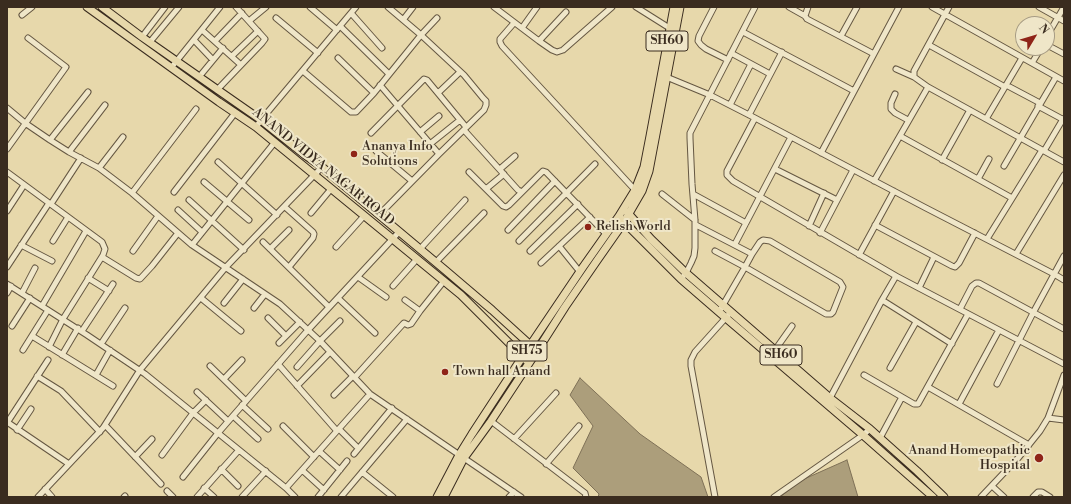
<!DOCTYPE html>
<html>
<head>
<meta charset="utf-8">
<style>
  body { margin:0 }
  #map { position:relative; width:1071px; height:504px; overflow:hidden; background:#e7d8ab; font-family:"Libre Bodoni",serif }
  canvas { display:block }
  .frame { position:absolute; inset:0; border:8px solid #3a2c1f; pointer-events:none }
  .north { position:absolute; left:1015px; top:16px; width:40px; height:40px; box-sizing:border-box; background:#efe6c8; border:1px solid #a79c84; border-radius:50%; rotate:52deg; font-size:11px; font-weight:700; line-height:16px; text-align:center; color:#3a2c1f }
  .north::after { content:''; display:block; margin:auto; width:14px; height:18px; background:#8f2418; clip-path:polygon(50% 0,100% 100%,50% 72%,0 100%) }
</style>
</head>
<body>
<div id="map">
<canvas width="1071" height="504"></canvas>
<div class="frame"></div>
<div class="north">N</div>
</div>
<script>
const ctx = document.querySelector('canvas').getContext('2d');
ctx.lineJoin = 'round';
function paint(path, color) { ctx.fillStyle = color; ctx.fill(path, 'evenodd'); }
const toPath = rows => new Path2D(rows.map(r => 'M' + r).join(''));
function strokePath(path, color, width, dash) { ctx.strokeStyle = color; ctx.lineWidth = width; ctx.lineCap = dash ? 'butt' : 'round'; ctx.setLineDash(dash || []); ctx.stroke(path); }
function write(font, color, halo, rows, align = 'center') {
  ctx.font = font + ' "Libre Bodoni",serif'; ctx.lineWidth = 4; ctx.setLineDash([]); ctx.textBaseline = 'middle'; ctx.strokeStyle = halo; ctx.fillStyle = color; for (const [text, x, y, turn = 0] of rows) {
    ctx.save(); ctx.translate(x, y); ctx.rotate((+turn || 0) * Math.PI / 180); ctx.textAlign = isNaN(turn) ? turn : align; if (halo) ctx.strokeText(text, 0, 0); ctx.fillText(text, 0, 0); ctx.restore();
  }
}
const water = toPath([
  [580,378,640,434,701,477,708,497,598,497,599,494,573,468,593,426,570,395,580,378],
  [847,460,858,497,780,497,802,480,847,460]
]);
const minor = toPath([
  [310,7,337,30],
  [494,7,539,41,552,50,557,52,563,50,612,7],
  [636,7,671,29],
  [714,7,699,36,698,41,701,45,706,49,728,60],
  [789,7,805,16],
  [808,7,805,16,807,19,874,54],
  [932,7,1064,81],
  [949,7,914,71,914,77,928,87,1064,162],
  [1039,7,1064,21],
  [351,13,382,48],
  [22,15,32,7],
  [276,18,318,53],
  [403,20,413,7],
  [249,21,266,7],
  [514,23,500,39,500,42,502,46,635,190],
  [340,26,389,74],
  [522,28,537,7],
  [202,30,241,65],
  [743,32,854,91],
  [841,36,857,7],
  [1047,36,1064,7],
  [142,37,165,7],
  [194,40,213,60],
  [215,41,242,13],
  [539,41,566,12],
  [150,42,179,7],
  [929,45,1005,87],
  [1047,45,1064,54],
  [731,53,770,74],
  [232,56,258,31],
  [338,58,374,93],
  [1032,63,1041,48],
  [171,68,220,7],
  [896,69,914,77],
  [303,71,351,112,356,112,374,93,421,35,437,18],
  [664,76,710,95,755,118,926,208,1054,274,1064,280],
  [199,77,223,48],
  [380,85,439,154],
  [1006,85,1040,103],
  [217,90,262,43,265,39,236,7],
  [438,93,460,72],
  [895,94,891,103,891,109,895,113,908,120],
  [730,105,751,64],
  [1038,106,1064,120],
  [7,108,25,123,50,140,69,152,99,168,132,193,192,245,280,304,320,341,370,394,521,497],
  [749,115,782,52],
  [755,118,727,171,727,175,733,181,896,276,1064,364],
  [986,119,1022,58],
  [256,127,261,120,356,7],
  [464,130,518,190,522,192,543,171,546,172,606,234],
  [420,132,439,116],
  [371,133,424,79,427,80,466,127],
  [900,136,1012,198],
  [50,140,88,92],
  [430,144,460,120],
  [7,149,66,67,28,38],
  [376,151,412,181],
  [1044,151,1063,119],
  [69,152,105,105],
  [821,153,899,7],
  [942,160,970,110],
  [218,162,277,215],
  [1004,166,1056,77],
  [99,168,123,137],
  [500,169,515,156],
  [775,169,837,200],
  [7,172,102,242,105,249,103,255,63,319,49,347],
  [469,172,503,206,506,207,509,205,522,192],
  [978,179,989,159],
  [874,181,928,87],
  [204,182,249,220],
  [486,189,504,174],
  [174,192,235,113],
  [132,193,196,109],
  [662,194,695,220],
  [693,194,746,223],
  [189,200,244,250],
  [51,204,81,158],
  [285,207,313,232,314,234,313,238,289,267],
  [178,210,202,232],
  [7,211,24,185],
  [311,213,331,189],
  [379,215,439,154,484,110,486,105,486,101,483,98,464,75,421,35,388,7],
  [696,225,752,254],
  [875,225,952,266,955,267,959,263,975,233],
  [809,226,824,193],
  [508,230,555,181],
  [820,233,853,170],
  [987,239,1042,150],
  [53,241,68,217],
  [519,241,595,164],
  [263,242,329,307],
  [735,244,791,137],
  [21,245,52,261],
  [192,245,275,142],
  [559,246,580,272],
  [336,247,364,216],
  [270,249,289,230],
  [420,249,465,200],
  [133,251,158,216],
  [530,251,578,204],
  [715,251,745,267,826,314,831,314,833,312,843,287,840,282,770,241,763,240,760,242,752,254,745,267,723,305,719,312],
  [1016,254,1064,175],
  [859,255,894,191],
  [102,257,136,278,140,279,152,266,178,233],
  [436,262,484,213],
  [541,263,590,217],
  [7,267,49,203],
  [358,277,386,297],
  [88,278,109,291],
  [681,279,686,273,691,263,694,256,695,248,695,220,692,184,690,138,690,133,755,7],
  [7,284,87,335,145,374,286,488,295,497],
  [393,286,417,259],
  [919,288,934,257],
  [7,293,11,286],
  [22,293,35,268],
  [201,298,241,331],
  [338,298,375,333],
  [405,300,420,311],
  [882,300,952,344],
  [224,303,243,279],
  [42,306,86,231],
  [254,308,265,294],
  [960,309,972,286,976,283,979,283,1064,329],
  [268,318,286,336],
  [12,326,30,298],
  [82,331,113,284],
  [32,336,113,386],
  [279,343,300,322],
  [101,344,125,308],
  [23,350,48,310],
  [775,350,792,326],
  [62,355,78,328],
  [278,364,337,431],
  [210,366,246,401],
  [297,367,320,341,340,321],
  [890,368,916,322],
  [96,375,110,350],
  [864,375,914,404,918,404,968,314],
  [37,376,61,391,100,432],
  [355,377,403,324,404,323,408,325,411,324,420,311,444,281],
  [224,379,242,360],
  [997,384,1033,313,1064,256],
  [297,386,330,352],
  [928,387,1029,445],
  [197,392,228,421],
  [334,395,353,376],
  [830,398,882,300,896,276],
  [959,404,999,330],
  [242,405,268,429],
  [233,416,258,439],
  [1048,418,1064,420],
  [491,421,585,493,586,497],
  [7,422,69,464],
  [7,423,48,360],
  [105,425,161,484],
  [283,426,314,457],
  [339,429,358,448],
  [17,430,31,409],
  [880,438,902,397],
  [514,439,556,393],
  [319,451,340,470],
  [354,454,392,408],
  [162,455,193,413,206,400],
  [135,457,152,439],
  [546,464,579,426],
  [221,469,238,486],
  [302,470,324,490],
  [362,472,393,497],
  [183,477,218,433,308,330,399,232],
  [992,486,1004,497],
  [204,488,214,497],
  [286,488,370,394],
  [45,489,52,497],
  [167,491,173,497],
  [38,497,103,428,140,370,226,267,322,167],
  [124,497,125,496],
  [197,497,239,450],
  [242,497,266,471],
  [318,497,347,461],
  [341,497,407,419],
  [509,497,514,492],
  [715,497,691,366,691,360,695,352,731,312],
  [774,497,863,435,870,429],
  [981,497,1019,457,1040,431,1048,418,1064,375],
  [1033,497,1038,492,1042,492,1050,497]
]);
const major = toPath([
  [87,7,219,102,256,127,461,295,529,363],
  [102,7,142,37,261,120,305,155,322,167,445,270,492,310,537,351],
  [627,212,651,239,686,273,830,398,870,429,917,471,944,497],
  [621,219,681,279,726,318,863,435,933,497],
  [437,497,459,455,472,434,523,356,583,267,619,216,635,190,644,167,650,136,674,7],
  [444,497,464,458,491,421,537,351,565,307,596,262,624,222,642,191,649,171,680,7]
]);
const markers = [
  [354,154,4,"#8f2418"],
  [588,227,4,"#8f2418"],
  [445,372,4,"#8f2418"],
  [1039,458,5,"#8f2418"]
];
const shields = [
  [667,41,42],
  [527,351,40],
  [781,355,42]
];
const shieldNames = [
  ["SH60",667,41],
  ["SH75",527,351],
  ["SH60",781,355]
];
const poiNames = [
  ["Ananya Info",362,147],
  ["Solutions",362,162],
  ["Relish World",596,227],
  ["Town hall Anand",453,372],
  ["Anand Homeopathic",1030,451,"right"],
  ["Hospital",1030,466,"right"]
];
const streetNames = [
  ["ANAND VIDYA NAGAR ROAD",323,167,39]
];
paint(water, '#ac9e7b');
strokePath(water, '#7e7056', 1);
strokePath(minor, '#655742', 7);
strokePath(major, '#3a2c1f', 9);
strokePath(minor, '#efe6c8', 5);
strokePath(major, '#e7d8ab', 7);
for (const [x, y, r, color] of markers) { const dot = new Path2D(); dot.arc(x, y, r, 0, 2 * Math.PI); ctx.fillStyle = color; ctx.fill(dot); strokePath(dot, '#efe6c8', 1.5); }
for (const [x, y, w] of shields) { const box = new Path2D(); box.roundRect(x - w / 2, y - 10, w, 20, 3); ctx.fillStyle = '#efe6c8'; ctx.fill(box); strokePath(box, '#3a2c1f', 1); }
write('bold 12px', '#3a2c1f', null, shieldNames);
write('13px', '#3a2c1f', '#efe6c8', poiNames, 'left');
write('13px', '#3a2c1f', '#efe6c8', streetNames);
</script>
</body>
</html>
